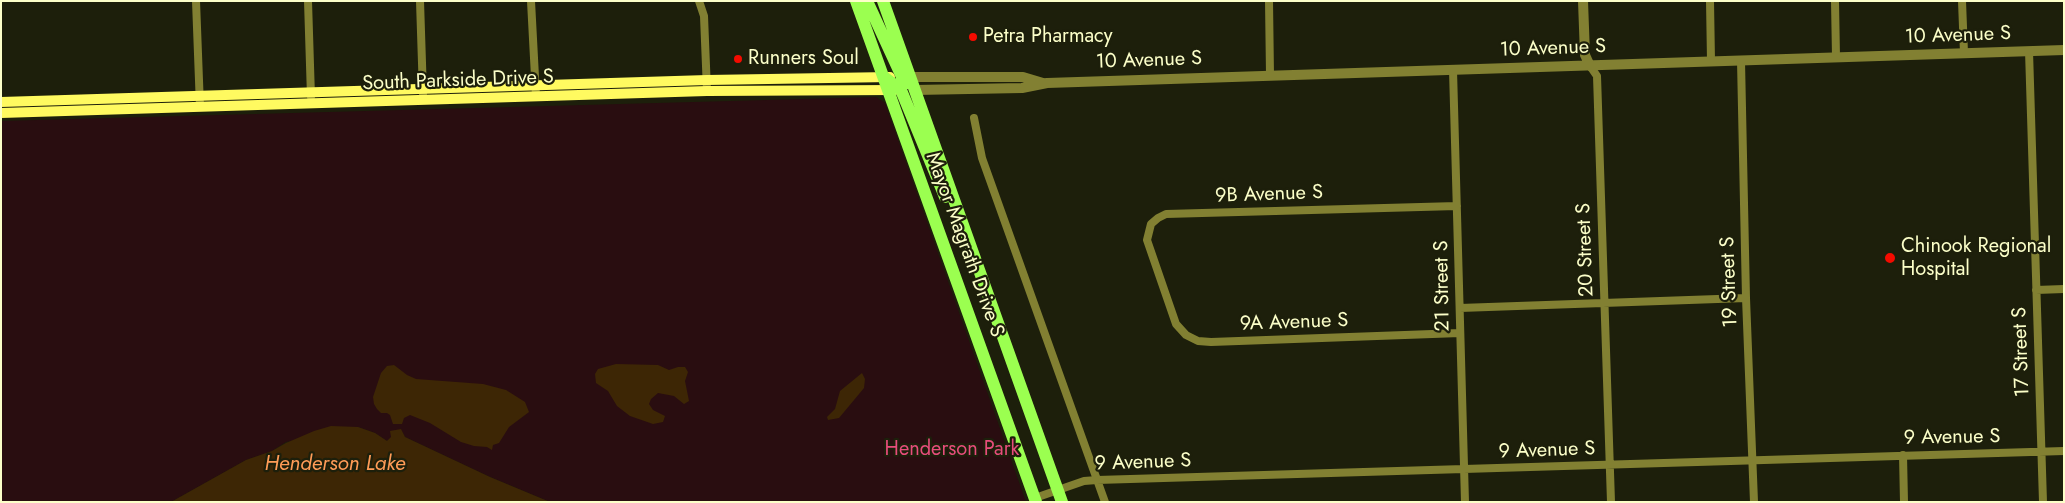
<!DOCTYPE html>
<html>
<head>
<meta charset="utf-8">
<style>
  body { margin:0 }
  #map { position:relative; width:2065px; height:503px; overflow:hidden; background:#1d1f0b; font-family:Jost,sans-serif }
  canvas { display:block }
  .frame { position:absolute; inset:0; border:2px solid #fcffc9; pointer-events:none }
</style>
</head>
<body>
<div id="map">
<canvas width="2065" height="503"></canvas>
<div class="frame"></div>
</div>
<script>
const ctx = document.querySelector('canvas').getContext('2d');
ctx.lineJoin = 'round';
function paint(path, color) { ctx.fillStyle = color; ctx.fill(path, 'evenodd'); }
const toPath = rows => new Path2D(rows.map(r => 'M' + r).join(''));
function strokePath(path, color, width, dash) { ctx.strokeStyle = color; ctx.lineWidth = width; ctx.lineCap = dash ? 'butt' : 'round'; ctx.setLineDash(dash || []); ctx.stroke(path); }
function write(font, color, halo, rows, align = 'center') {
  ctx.font = font + ' Jost,sans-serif'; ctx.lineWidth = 4.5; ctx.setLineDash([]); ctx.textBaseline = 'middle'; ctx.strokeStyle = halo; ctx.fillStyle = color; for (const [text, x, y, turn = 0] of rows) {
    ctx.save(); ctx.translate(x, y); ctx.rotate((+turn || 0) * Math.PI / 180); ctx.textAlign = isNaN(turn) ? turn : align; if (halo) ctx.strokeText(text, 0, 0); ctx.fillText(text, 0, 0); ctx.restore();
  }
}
const green = toPath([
  [876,97,885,103,1026,502,550,502,490,477,405,437,401,430,387,441,375,433,358,427,286,442,272,451,246,460,171,502,1,502,1,121]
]);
const water = toPath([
  [616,364,658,365,669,370,678,367,685,367,688,372,685,381,689,401,684,404,674,396,658,393,651,399,649,404,653,410,665,416,663,422,653,424,630,416,617,406,608,391,596,383,595,374,598,369],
  [394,365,407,375,416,379,483,384,506,390,525,402,529,412,509,427,499,443,493,445,492,450,487,447,474,446,461,442,430,423,410,415,404,418,402,424,393,424,390,415,387,413,381,413,377,409,374,404,373,397,381,373,387,366],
  [862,373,865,379,864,388,839,418,828,420,827,417,835,409,840,391],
  [331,426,358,427,375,433,387,441,391,437,390,431,401,429,405,437,490,477,550,502,171,502,246,460,272,451,286,443,314,431]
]);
const minor = toPath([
  [196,1,200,107],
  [308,1,311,97],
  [420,1,423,94],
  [531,1,536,96],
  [699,1,704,16,707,91],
  [1269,1,1270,75],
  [1710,1,1711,61],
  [1835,1,1836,57],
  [1962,1,1964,53],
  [2029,51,2043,502],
  [1741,61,1746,298,1754,502],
  [1590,66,1597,76,1611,502],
  [1453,70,1465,502],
  [974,118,982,158,1105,502],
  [1457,206,1166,214,1158,218,1151,224,1147,240,1176,324,1186,335,1198,341,1211,342,1460,333],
  [2036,290,2064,289],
  [1460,308,1746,298],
  [1903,455,1904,502],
  [1035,498,1084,481,1097,480,2064,451]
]);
const tertiary = toPath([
  [1583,1,1585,55,1590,66],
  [910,77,1023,77,1043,83],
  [915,90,1022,88,1047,83,2064,50]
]);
const secondary = toPath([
  [1,102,707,80,890,77],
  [1,113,707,91,895,90]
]);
const primary = toPath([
  [856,1,1036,502],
  [867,1,902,77,908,83],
  [883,1,1062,502],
  [884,77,901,90,945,197]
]);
const markers = [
  [973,37,5,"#f40b00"],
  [738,59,5,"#f40b00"],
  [1890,258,6,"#f40b00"]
];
const streetNames = [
  ["10 Avenue S",1958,36,-2],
  ["10 Avenue S",1553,49,-2],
  ["10 Avenue S",1149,61,-2],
  ["South Parkside Drive S",458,81,-2],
  ["9B Avenue S",1269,195,-2],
  ["Mayor Magrath Drive S",964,245,70],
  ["20 Street S",1586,250,-92],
  ["19 Street S",1730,282,-92],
  ["21 Street S",1443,286,-91],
  ["9A Avenue S",1294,323,-2],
  ["17 Street S",2022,352,-92],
  ["9 Avenue S",1952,438,-1],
  ["9 Avenue S",1547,451,-2],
  ["9 Avenue S",1143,463,-2]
];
const poiNames = [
  ["Petra Pharmacy",983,37],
  ["Runners Soul",748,59],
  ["Chinook Regional",1901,247],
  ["Hospital",1901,270]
];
const parkNames = [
  ["Henderson Park",952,450]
];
const waterNames = [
  ["Henderson Lake",335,465]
];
paint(green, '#290d10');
paint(water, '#3d2605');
strokePath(minor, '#828032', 8);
strokePath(tertiary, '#828032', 10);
strokePath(secondary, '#fffa60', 10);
strokePath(primary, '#9bff50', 12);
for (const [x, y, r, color] of markers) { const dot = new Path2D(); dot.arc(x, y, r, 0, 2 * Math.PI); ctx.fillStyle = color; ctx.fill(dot); strokePath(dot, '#1d1f0b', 2); }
write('20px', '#fcffc9', '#1d1f0b', streetNames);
write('20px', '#fcffc9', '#1d1f0b', poiNames, 'left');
write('20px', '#e74d7c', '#1d1f0b', parkNames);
write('italic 21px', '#ff9c57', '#1d1f0b', waterNames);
</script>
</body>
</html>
